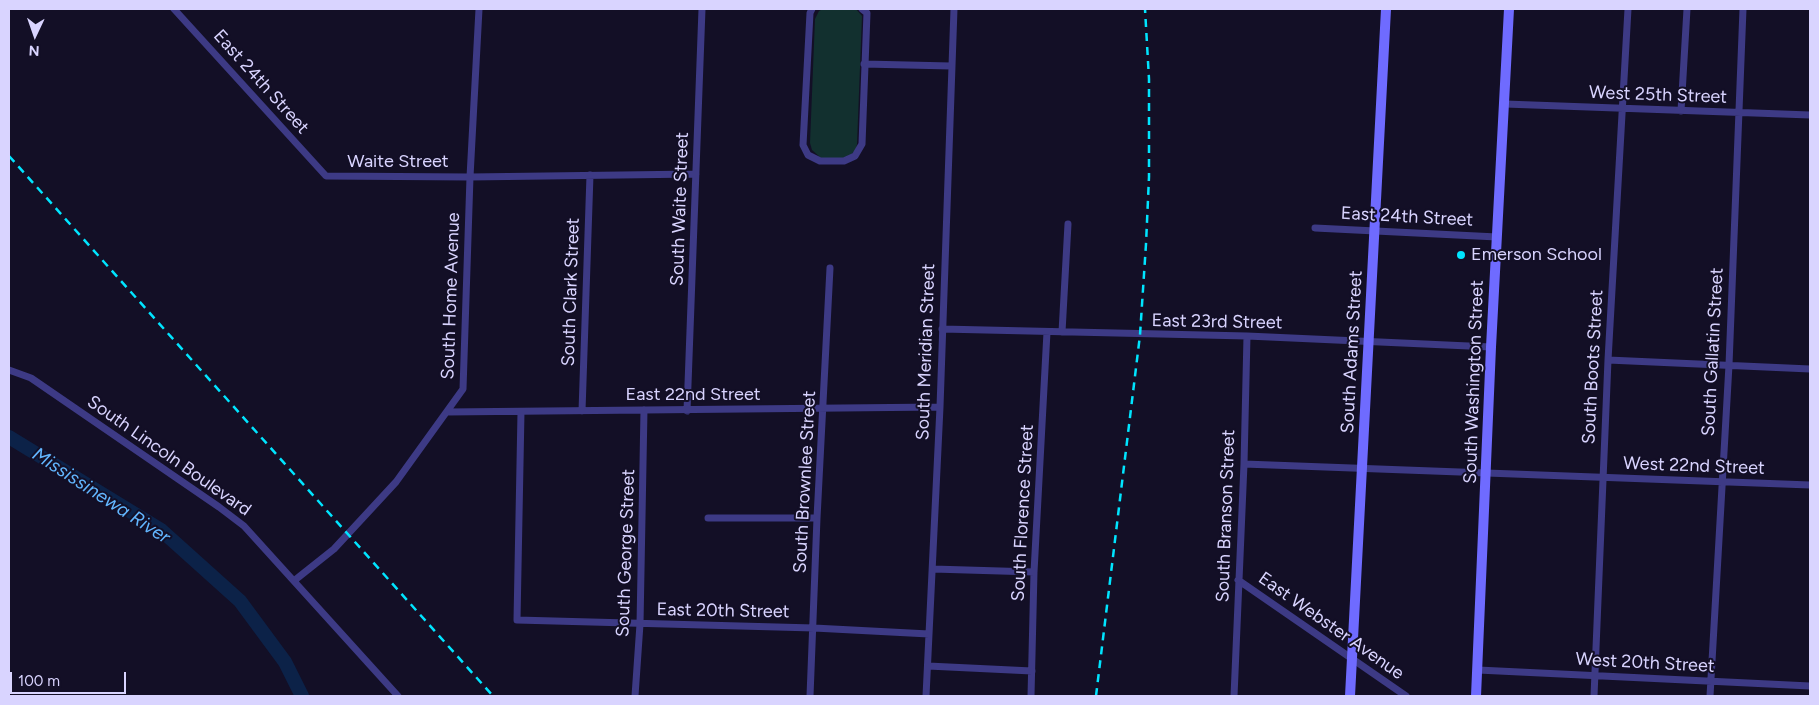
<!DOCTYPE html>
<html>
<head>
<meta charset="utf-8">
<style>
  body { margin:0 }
  #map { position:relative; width:1819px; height:705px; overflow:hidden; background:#130f26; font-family:Figtree,sans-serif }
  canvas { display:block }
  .frame { position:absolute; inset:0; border:10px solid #d9d4ff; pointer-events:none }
  .north { position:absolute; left:10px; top:10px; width:50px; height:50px; -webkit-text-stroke:4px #130f26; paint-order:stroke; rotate:183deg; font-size:14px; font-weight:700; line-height:20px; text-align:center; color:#d9d4ff }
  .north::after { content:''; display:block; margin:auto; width:18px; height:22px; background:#d9d4ff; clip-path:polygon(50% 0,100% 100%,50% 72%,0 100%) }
  .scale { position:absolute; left:10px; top:672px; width:116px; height:22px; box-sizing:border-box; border:2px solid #d9d4ff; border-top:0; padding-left:6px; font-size:15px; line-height:18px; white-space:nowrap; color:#d9d4ff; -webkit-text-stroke:4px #130f26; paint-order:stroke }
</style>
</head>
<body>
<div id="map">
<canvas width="1819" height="705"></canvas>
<div class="frame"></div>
<div class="north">N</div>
<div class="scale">100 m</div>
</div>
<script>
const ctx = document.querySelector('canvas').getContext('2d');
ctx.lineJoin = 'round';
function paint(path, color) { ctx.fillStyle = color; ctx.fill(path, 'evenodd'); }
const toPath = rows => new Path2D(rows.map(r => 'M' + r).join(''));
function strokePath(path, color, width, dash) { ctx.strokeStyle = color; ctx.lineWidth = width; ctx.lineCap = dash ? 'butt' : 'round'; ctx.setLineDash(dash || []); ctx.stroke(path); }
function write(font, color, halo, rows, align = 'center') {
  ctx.font = font + ' Figtree,sans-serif'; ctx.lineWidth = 4; ctx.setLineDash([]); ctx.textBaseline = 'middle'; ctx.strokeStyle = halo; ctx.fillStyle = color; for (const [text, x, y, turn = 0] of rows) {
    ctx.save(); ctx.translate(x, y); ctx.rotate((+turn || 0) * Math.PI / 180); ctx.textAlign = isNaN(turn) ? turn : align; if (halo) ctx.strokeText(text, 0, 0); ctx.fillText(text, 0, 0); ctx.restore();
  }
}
const green = toPath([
  [823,9,856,9,862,16,857,144,856,150,847,158,821,158,812,150,810,143,815,19,819,11]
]);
const river = toPath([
  [9,437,161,530,240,601,285,662,302,696]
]);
const minor = toPath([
  [174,9,326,176,470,177,696,174],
  [812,9,810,13,803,145,808,155,820,161,844,161,855,156,862,144,867,13,862,9],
  [864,64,951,66],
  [1505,104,1810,115],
  [1681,111,1687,9],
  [1315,228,1497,237],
  [942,329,1247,336,1491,347],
  [1062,332,1068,224],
  [1608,360,1810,369],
  [9,370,31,378,219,507,244,526,398,696],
  [582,411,590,175],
  [687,411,702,9],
  [447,412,940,407],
  [521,412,517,620,814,628,929,634],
  [1244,464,1810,485],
  [708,518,817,518],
  [933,569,1034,572],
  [295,580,334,549,396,482,463,389,470,177,479,9],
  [1238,580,1406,696],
  [928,666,1032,671],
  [1478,670,1810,686],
  [635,696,640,624,644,410],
  [810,696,817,518,830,268],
  [926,696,940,407,954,9],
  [1031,696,1034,572,1047,332],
  [1234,696,1244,464,1247,336],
  [1594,696,1608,360,1628,9],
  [1710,696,1729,365,1743,9]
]);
const secondary = toPath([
  [1350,696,1386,9],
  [1476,696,1491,347,1509,9]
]);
const rail = toPath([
  [9,156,493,696],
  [1096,696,1140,335,1146,244,1149,177,1149,79,1145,9]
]);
const markers = [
  [1461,255,5,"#00e5ff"]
];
const streetNames = [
  ["East 24th Street",261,82,48],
  ["West 25th Street",1658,95,2],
  ["Waite Street",398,162],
  ["South Waite Street",680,209,-88],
  ["East 24th Street",1407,217,3],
  ["South Clark Street",571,292,-88],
  ["South Home Avenue",451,296,-88],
  ["East 23rd Street",1217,322,1],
  ["South Meridian Street",926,352,-88],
  ["South Adams Street",1352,352,-87],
  ["South Gallatin Street",1713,352,-87],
  ["South Boots Street",1593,367,-87],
  ["South Washington Street",1474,382,-88],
  ["East 22nd Street",693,395],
  ["South Lincoln Boulevard",169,456,35],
  ["West 22nd Street",1694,466,2],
  ["South Brownlee Street",805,482,-87],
  ["South Florence Street",1023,513,-87],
  ["South Branson Street",1226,516,-88],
  ["South George Street",626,553,-88],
  ["East 20th Street",723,611,1],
  ["East Webster Avenue",1331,626,35],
  ["West 20th Street",1645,663,3]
];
const poiNames = [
  ["Emerson School",1471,255]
];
const waterNames = [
  ["Mississinewa River",101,496,33]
];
paint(green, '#12302f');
strokePath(river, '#0c2248', 14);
strokePath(minor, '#3d3a85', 7);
strokePath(secondary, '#6f6bff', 10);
strokePath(rail, '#00e5ff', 2.5, [8, 6]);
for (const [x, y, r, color] of markers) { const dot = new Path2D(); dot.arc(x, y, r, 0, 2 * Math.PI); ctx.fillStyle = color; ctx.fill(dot); strokePath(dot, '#130f26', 2); }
write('18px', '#d9d4ff', '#130f26', streetNames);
write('18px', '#d9d4ff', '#130f26', poiNames, 'left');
write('italic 19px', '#62b6ff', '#130f26', waterNames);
</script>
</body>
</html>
